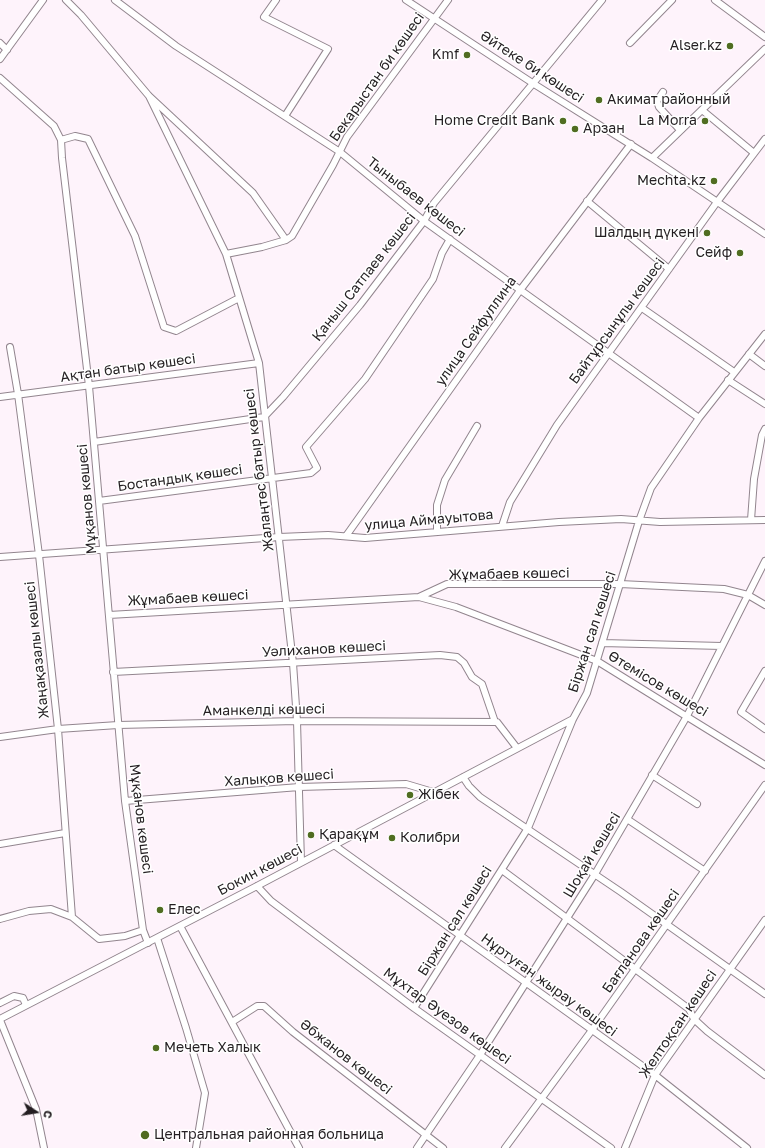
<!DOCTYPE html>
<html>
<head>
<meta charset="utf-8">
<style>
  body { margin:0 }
  #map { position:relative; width:765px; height:1148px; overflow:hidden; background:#fef3fb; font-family:"Golos Text",sans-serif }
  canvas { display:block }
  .north { position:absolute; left:16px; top:1092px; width:40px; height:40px; -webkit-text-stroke:3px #fff; paint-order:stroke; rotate:102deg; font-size:11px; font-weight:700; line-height:16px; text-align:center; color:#241f22 }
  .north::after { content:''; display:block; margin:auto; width:14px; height:18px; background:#241f22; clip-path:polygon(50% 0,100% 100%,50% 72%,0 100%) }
</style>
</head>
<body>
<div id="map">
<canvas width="765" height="1148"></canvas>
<div class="north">С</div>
</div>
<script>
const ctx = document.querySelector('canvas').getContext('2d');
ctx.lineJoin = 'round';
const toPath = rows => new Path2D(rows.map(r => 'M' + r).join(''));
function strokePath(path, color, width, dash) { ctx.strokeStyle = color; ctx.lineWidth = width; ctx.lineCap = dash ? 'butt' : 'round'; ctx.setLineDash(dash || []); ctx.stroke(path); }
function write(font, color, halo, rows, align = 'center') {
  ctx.font = font + ' "Golos Text",sans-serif'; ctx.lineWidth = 3; ctx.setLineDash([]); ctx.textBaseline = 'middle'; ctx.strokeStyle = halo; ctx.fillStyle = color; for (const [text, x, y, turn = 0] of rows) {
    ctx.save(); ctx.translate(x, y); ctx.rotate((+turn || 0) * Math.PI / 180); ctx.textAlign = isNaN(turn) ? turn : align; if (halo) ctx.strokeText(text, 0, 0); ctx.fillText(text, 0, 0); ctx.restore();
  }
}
const minor = toPath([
  [66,0,81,15,149,96,253,193,286,240],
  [115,0,176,46,340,152,424,221,699,418],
  [276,0,264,17,328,49,285,116],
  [406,0,534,84,652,158,765,234],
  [715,0,765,37],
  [0,43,7,50],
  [630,43,672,0],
  [0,59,43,0],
  [0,78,54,126,61,140,62,158,89,386,125,801,143,930,148,943],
  [663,92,657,101,659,107,680,130],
  [149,96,226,254,259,363,293,663,297,721,301,862],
  [702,110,754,153],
  [61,140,75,136,88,139,135,236,164,327,176,331,239,298],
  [652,158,765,49],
  [587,201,669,269],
  [226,254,262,247,286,240,292,236,333,165,347,137,448,0],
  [642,308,734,372],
  [10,347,18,394,39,555,58,729,72,917,99,939,125,936,143,930],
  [749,354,765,366],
  [728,380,765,404],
  [0,397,259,363],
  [94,442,264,417,283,397,360,305,424,221,434,203,602,0],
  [99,501,311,473,317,468,306,447,365,379,433,279,442,253,450,239],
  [751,520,754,479,762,435,765,429],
  [502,526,510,502,557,425,717,202,765,139],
  [437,531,437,505,445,480,477,426],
  [346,536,521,289,631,144],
  [0,557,279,537,328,535,365,538,559,522,621,519,660,522,765,520],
  [419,597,456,607,597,661,765,765],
  [109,615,419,597,447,584,620,584,724,589,748,595,765,605],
  [602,643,722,646],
  [765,671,741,712,765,729],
  [113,672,440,655,457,657,464,663,472,677,482,684,495,722],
  [0,737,58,729,118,725,297,721,497,722,517,748],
  [652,775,697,804],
  [463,777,469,786,480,797,621,892,765,994],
  [125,801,299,787,406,784,433,792],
  [627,819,705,871],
  [0,844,65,833],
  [334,845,655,1075,747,1148],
  [502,870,689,1009,694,1019,707,1031,765,1075],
  [257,886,271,901,414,1008,611,1148],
  [0,919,29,911,51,909,72,917],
  [180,926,299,1148],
  [157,938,186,1028,205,1093,196,1148],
  [0,1003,14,996,23,998,26,1005],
  [414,1008,528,828,573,719,587,693,639,521,651,488,699,418,765,334],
  [0,1019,257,886,573,719],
  [0,1020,36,1109,44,1148],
  [232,1022,257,1006,264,1006,293,1032,443,1148],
  [417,1148,480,1055,595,874,687,716,765,561],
  [505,1148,592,1030,765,785],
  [625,1148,655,1075,765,920]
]);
const markers = [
  [730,46,4,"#506d21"],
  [467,55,4,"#506d21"],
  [599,100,4,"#506d21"],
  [563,121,4,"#506d21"],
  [705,121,4,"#506d21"],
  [575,129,4,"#506d21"],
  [714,181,4,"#506d21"],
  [707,233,4,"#506d21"],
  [740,253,4,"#506d21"],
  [410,795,4,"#506d21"],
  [311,835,4,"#506d21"],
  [392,838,4,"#506d21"],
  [160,910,4,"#506d21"],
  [156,1048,4,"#506d21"],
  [145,1135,5,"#506d21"]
];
const poiNames = [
  ["Alser.kz",722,46,"right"],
  ["Kmf",459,55,"right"],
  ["Акимат районный",607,100],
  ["Home Credit Bank",555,121,"right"],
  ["La Morra",697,121,"right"],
  ["Арзан",583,129],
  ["Mechta.kz",706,181,"right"],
  ["Шалдың дүкені",699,233,"right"],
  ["Сейф",732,253,"right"],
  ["Жібек",418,795],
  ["Қарақұм",319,835],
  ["Колибри",400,838],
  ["Елес",168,910],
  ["Мечеть Халык",164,1048],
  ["Центральная районная больница",154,1135]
];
const streetNames = [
  ["Әйтеке би көшесі",532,67,33],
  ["Бекарыстан би көшесі",377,77,-55],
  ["Тыныбаев көшесі",416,197,38],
  ["Қаныш Сатпаев көшесі",364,277,-52],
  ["Байтұрсынұлы көшесі",617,321,-54],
  ["улица Сейфуллина",476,331,-55],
  ["Ақтан батыр көшесі",128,368,-8],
  ["Жалаңтөс батыр көшесі",259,470,-97],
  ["Бостандық көшесі",180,478,-8],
  ["Мұқанов көшесі",87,499,-95],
  ["улица Аймауытова",429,520,-5],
  ["Жұмабаев көшесі",509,574,-1],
  ["Жұмабаев көшесі",188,598,-3],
  ["Біржан сал көшесі",592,632,-72],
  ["Уәлиханов көшесі",324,649,-3],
  ["Жаңақазалы көшесі",37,650,-96],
  ["Өтемісов көшесі",658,684,31],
  ["Аманкелді көшесі",264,710,-1],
  ["Халықов көшесі",279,778,-4],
  ["Мұқанов көшесі",141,819,83],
  ["Шоқай көшесі",592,855,-59],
  ["Бокин көшесі",260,870,-28],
  ["Біржан сал көшесі",455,921,-58],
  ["Бағланова көшесі",641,941,-55],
  ["Нұртуған жырау көшесі",549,985,36],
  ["Мұхтар Әуезов көшесі",447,1016,36],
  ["Желтоқсан көшесі",678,1024,-56],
  ["Әбжанов көшесі",346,1057,38]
];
strokePath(minor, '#92858e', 8);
strokePath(minor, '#fff', 6);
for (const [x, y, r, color] of markers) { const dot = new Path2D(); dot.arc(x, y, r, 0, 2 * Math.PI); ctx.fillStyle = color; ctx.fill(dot); strokePath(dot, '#fff', 1.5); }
write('14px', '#241f22', '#fff', poiNames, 'left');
write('14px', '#241f22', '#fff', streetNames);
</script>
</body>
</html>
